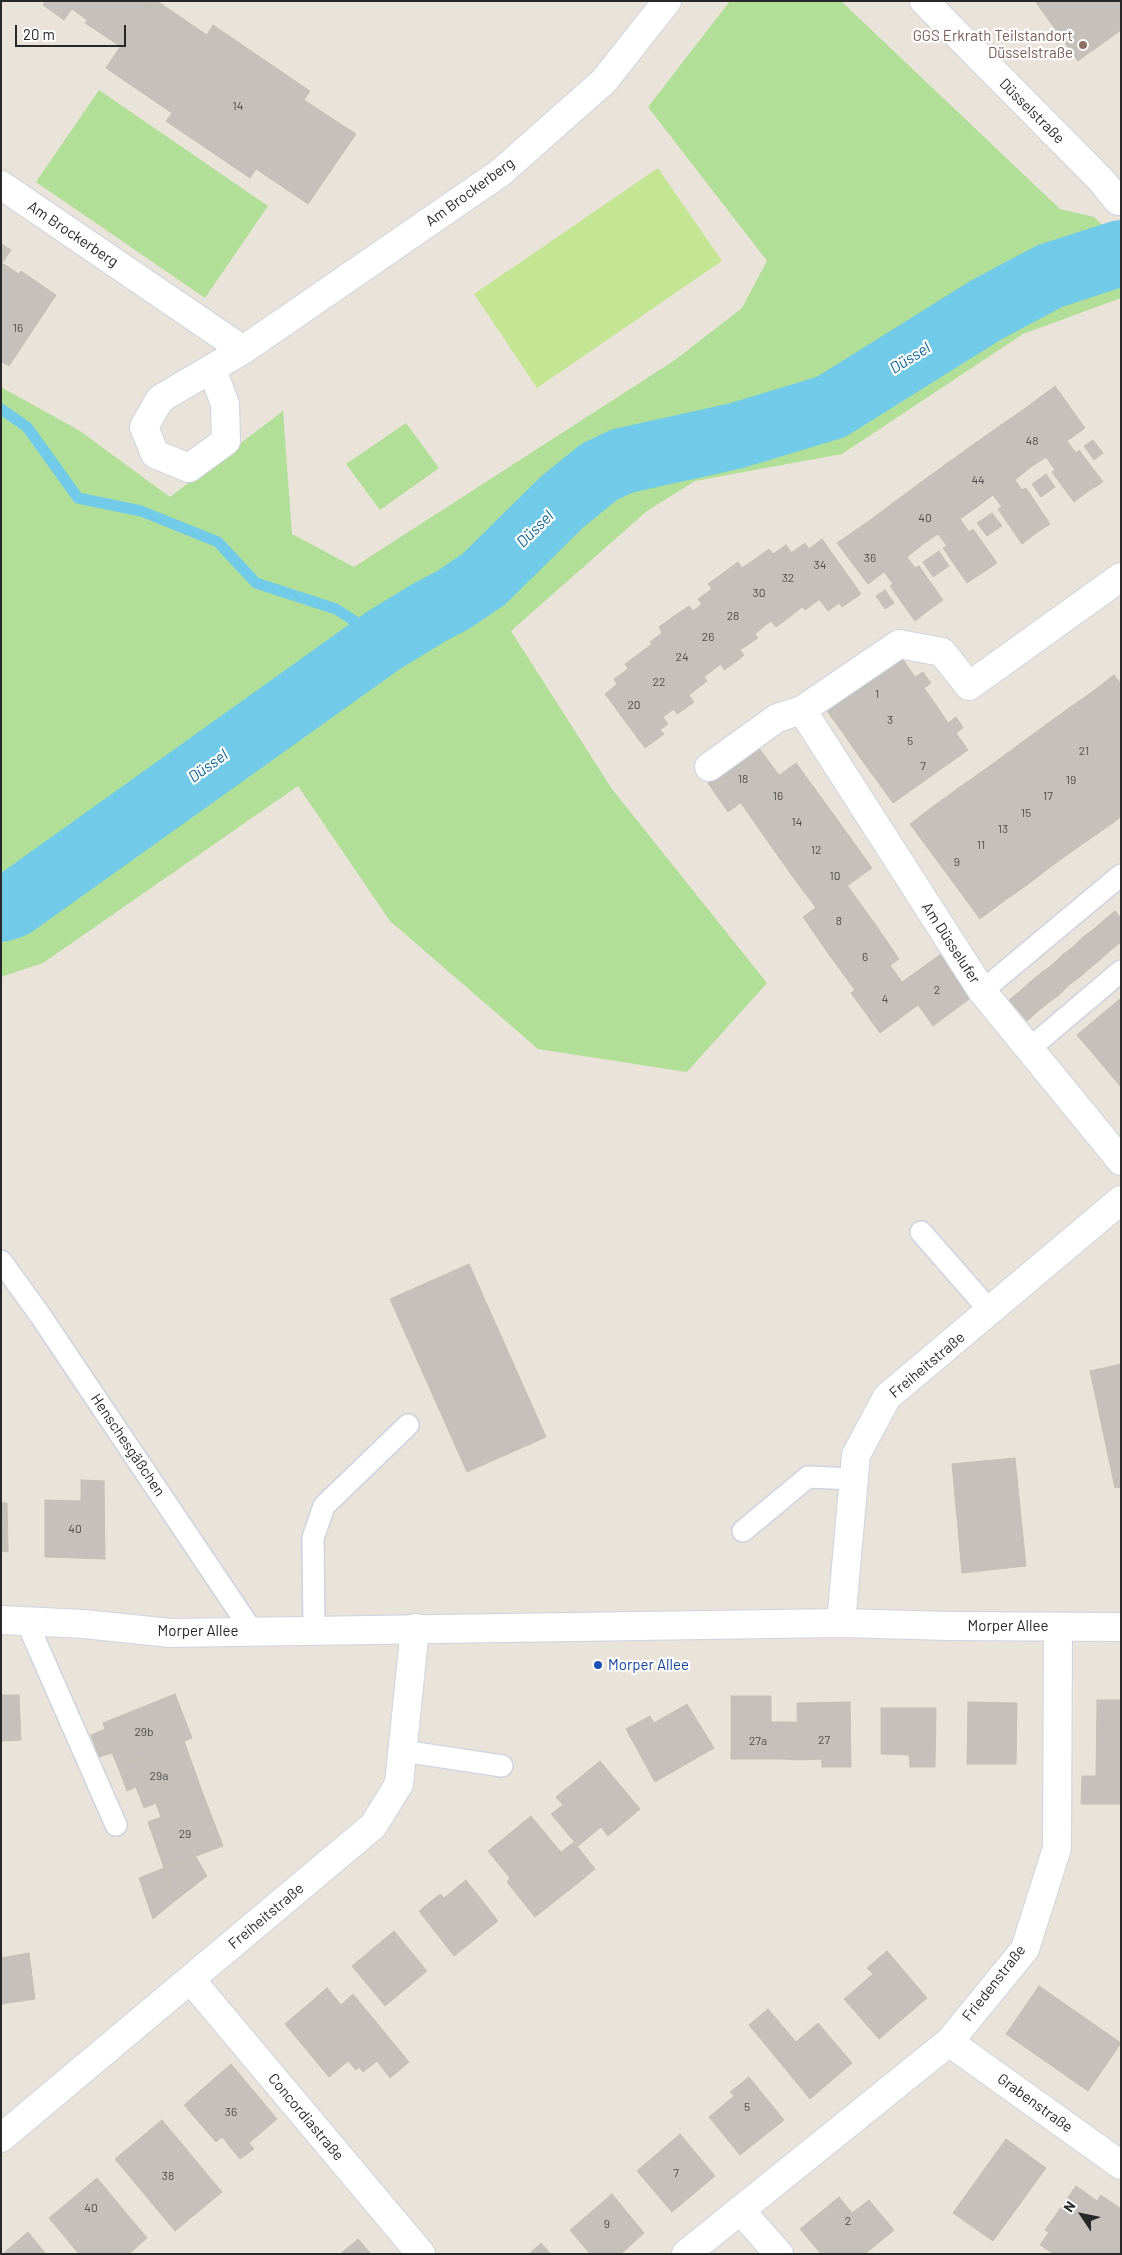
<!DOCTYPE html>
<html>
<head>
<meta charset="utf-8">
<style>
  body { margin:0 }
  #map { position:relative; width:1122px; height:2255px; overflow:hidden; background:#eae3da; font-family:Barlow,sans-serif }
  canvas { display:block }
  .frame { position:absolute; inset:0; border:2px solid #282828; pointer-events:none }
  .north { position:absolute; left:1057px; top:2190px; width:50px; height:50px; -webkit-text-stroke:4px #fff; paint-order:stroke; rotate:304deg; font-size:14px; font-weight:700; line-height:20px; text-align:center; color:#282828 }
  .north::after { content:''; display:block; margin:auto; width:18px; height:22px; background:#282828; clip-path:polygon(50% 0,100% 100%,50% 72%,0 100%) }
  .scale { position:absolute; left:15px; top:25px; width:111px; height:22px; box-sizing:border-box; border:2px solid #282828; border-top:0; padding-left:6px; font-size:15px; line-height:18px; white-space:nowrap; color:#282828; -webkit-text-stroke:4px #fff; paint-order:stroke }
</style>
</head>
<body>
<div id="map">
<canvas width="1122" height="2255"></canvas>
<div class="frame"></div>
<div class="north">N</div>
<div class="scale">20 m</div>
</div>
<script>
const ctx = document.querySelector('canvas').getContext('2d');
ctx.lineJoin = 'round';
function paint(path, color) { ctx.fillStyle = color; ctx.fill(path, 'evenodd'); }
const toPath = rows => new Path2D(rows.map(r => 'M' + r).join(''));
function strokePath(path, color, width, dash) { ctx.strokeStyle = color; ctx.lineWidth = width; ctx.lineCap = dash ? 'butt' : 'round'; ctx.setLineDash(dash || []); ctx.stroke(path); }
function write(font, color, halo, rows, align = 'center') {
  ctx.font = font + ' Barlow,sans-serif'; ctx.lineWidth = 4.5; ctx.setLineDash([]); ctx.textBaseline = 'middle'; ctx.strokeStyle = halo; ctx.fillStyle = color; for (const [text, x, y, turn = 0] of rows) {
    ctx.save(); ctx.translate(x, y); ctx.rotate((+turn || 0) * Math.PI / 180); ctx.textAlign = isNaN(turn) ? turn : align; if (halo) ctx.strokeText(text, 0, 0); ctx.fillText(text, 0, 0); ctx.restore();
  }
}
const green = toPath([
  [730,1,841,1,1060,209,1094,217,1121,243,1121,298,1023,334,842,454,695,481,647,511,511,631,612,789,767,983,687,1072,538,1049,390,921,298,786,43,963,1,977,1,387,80,431,170,497,283,411,292,534,354,567,675,360,742,308,767,261,648,107],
  [99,90,268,206,205,298,36,182],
  [406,423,439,468,380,510,346,464]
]);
const pitch = toPath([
  [658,168,722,261,537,388,474,294]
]);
const stream = toPath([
  [1,409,27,427,78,498,141,511,218,542,256,583,336,609,384,640]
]);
const river = toPath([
  [1,909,13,905,384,640,430,612,453,600,484,579,562,502,599,472,622,461,735,436,831,407,986,310,1050,276,1121,253]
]);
const building = toPath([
  [45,1,151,1,120,46,85,23,87,20,72,9,64,20,43,5,45,1],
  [151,1,157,1,207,35,213,25,310,91,304,100,356,134,308,204,256,169,250,178,166,121,172,113,106,68,151,1],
  [1035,1,1121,1,1121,30,1078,61,1035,1],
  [1,244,11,250,2,263,19,274,21,271,56,295,9,366,1,361,1,244],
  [1055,386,1085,428,1067,441,1076,453,1079,450,1103,482,1087,492,1027,407,1055,386],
  [1027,407,1087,492,1074,502,1052,472,1055,470,1046,457,1031,467,1001,425,1027,407],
  [1001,425,1031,467,1015,480,1022,490,1026,488,1050,524,1036,533,974,444,1001,425],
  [1093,440,1103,453,1094,460,1084,446,1093,440],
  [974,444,1036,533,1022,544,998,509,1002,507,993,495,977,507,946,464,974,444],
  [946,464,977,507,960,519,969,532,973,529,997,563,982,573,920,483,946,464],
  [1046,474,1055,487,1041,497,1032,484,1046,474],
  [920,483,982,573,967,583,943,548,947,546,938,534,923,544,893,503,920,483],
  [893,503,923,544,907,557,915,568,919,566,943,600,929,610,866,523,893,503],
  [992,513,1002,526,987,536,977,523,992,513],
  [866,523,929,610,915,621,890,586,893,584,884,572,868,584,837,543,866,523],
  [822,539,861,594,842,607,839,603,828,611,805,580,809,577,791,553,805,543,809,549,822,539],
  [786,545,809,577,805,580,820,599,805,610,802,607,795,613,755,559,769,549,773,554,786,545],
  [939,551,949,566,933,577,923,562,939,551],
  [755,559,795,613,776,627,771,621,763,627,723,573,738,562,742,568,755,559],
  [723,573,763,627,755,634,758,638,740,650,744,655,741,658,698,599,712,589,708,584,723,573],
  [885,590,894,603,885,609,876,596,885,590],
  [702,604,741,658,724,670,721,664,713,670,674,616,689,606,693,611,702,604],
  [674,616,713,670,704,677,707,681,689,695,650,642,662,633,659,627,674,616],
  [652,644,694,702,677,714,674,709,663,717,625,664,652,644],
  [902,658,915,677,923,672,927,678,845,736,827,711,902,658],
  [628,669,668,724,660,730,664,734,645,748,605,694,617,684,614,679,628,669],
  [1114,675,1121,684,1121,731,1092,692,1114,675],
  [927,678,931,683,924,688,936,705,861,759,845,736,927,678],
  [1092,692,1121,731,1121,778,1069,708,1092,692],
  [936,705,948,723,956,717,960,723,877,781,861,759,936,705],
  [1069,708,1121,778,1121,816,1117,820,1047,724,1069,708],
  [960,723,963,728,956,733,968,750,893,803,877,781,960,723],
  [1047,724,1117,820,1094,836,1025,740,1047,724],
  [1025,740,1094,836,1071,852,1002,757,1025,740],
  [758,747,779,775,728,812,708,783,758,747],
  [1002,757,1071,852,1049,868,980,773,1002,757],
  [796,763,815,789,759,829,741,803,796,763],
  [980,773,1049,868,1027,885,957,789,980,773],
  [815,789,834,815,778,856,759,829,815,789],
  [957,789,1027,885,1004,901,935,805,957,789],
  [935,805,1004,901,980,919,910,824,935,805],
  [834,815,854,843,798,884,778,856,834,815],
  [854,843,872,868,816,908,798,884,854,843],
  [847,885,875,924,830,956,803,917,847,885],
  [1115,911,1121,918,1121,939,1104,920,1115,911],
  [1104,920,1121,939,1121,942,1111,950,1094,929,1104,920],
  [875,924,899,959,855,990,830,956,875,924],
  [1094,929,1111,950,1101,959,1083,937,1094,929],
  [1083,937,1101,959,1090,968,1073,947,1083,937],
  [1073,947,1090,968,1080,977,1062,955,1073,947],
  [941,954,972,997,933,1026,902,982,941,954],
  [1062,955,1080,977,1069,985,1052,965,1062,955],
  [890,965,918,1005,880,1033,851,993,890,965],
  [1052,965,1069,985,1059,995,1041,973,1052,965],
  [1041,973,1059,995,1048,1003,1030,982,1041,973],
  [1030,982,1048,1003,1037,1012,1020,991,1030,982],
  [1020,991,1037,1012,1027,1021,1009,1000,1020,991],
  [1121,998,1121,1087,1077,1035,1121,998],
  [469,1264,546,1437,467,1472,390,1299,469,1264],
  [1121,1364,1121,1487,1115,1488,1090,1371,1121,1364],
  [1015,1458,1026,1566,962,1573,952,1464,1015,1458],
  [81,1480,104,1481,105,1559,45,1557,45,1500,81,1501,81,1480],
  [1,1503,7,1503,8,1552,1,1551,1,1503],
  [175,1694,192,1738,118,1767,112,1753,99,1757,91,1735,105,1729,103,1723,175,1694],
  [1,1695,19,1695,21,1740,1,1741,1,1695],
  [731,1696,771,1696,771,1722,784,1722,784,1759,731,1759,731,1696],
  [1097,1700,1121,1700,1121,1804,1081,1804,1082,1776,1096,1776,1097,1700],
  [850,1702,851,1767,822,1767,822,1759,798,1760,797,1703,850,1702],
  [968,1702,1017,1703,1016,1764,967,1764,968,1702],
  [687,1704,714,1748,655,1782,626,1729,650,1716,654,1723,687,1704],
  [881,1708,936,1708,935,1767,910,1767,909,1755,881,1754,881,1708],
  [784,1722,797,1722,798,1760,784,1759,784,1722],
  [184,1741,200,1786,144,1808,136,1787,127,1791,118,1767,184,1741],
  [600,1761,640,1809,608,1836,601,1827,578,1846,551,1814,563,1805,556,1797,600,1761],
  [200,1786,223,1846,164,1868,148,1822,161,1817,156,1803,200,1786],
  [531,1816,583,1879,535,1917,507,1882,510,1878,488,1851,531,1816],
  [574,1842,595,1869,583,1879,561,1852,574,1842],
  [196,1857,207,1876,176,1900,164,1868,196,1857],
  [164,1868,176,1900,153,1919,139,1878,164,1868],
  [466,1880,498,1921,454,1956,419,1911,440,1894,444,1898,466,1880],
  [394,1931,427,1971,385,2006,352,1966,394,1931],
  [887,1951,927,1998,879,2039,844,1999,873,1974,867,1968,887,1951],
  [29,1953,35,1999,1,2004,1,1958,29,1953],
  [1039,1986,1121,2043,1088,2091,1006,2034,1039,1986],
  [327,1988,341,2005,353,1994,409,2062,390,2078,377,2061,363,2072,359,2067,356,2070,348,2061,329,2077,285,2024,327,1988],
  [768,2009,796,2042,818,2023,852,2063,810,2099,749,2025,768,2009],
  [231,2064,277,2119,249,2143,254,2149,240,2159,222,2137,216,2142,184,2105,231,2064],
  [749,2077,784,2120,740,2155,709,2117,734,2096,730,2092,749,2077],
  [162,2120,222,2192,175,2231,115,2159,162,2120],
  [680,2134,715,2176,672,2212,637,2171,680,2134],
  [1006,2139,1046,2168,993,2241,953,2213,1006,2139],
  [97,2178,147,2238,129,2254,79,2254,49,2218,97,2178],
  [1076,2186,1097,2201,1101,2195,1121,2209,1121,2254,1054,2254,1040,2245,1049,2232,1045,2230,1076,2186],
  [612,2194,644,2233,621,2254,590,2254,570,2230,612,2194],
  [839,2197,852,2213,869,2200,894,2230,865,2254,821,2254,800,2229,839,2197],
  [28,2232,46,2254,3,2254,6,2251,28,2232],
  [358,2239,371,2254,340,2254,358,2239],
  [541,2243,551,2254,529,2254,541,2243]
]);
const service = toPath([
  [982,991,1121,875],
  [1029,1049,1121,971],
  [921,1232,991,1312],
  [1,1261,40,1315,252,1631],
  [743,1531,808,1477,854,1479],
  [26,1620,116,1825],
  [314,1629,313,1538,324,1506,408,1425],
  [403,1751,502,1766]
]);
const minor = toPath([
  [924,1,1101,180,1118,201],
  [1,185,243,350],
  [212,369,225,404,226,441,189,468,155,454,144,427,160,399,243,350,500,173,604,81,667,1],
  [1121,577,969,686,942,652,899,644,802,710,982,991,1121,1161],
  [709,767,777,718,802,710],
  [841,1623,856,1455,887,1397,1121,1200],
  [191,1980,421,2254],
  [949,2042,1121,2165],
  [1,2138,373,1826,399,1784,415,1628],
  [740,2210,779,2254],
  [686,2254,949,2042,1025,1949,1057,1848,1058,1627]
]);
const tertiary = toPath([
  [1,1620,84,1624,170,1633,841,1623,949,1626,1121,1627]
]);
const markers = [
  [1083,45,5,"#8d6e63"],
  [598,1665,5,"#1a4fb4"]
];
const numberNames = [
  ["14",238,106],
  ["16",18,328],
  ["48",1032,441],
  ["44",978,480],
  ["40",925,518],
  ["36",870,558],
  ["34",820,565],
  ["32",788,578],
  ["30",759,593],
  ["28",733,616],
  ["26",708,637],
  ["24",682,657],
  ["22",659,682],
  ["1",877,694],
  ["20",634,705],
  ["3",890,720],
  ["5",910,741],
  ["21",1084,751],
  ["7",923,766],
  ["18",743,779],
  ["19",1071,780],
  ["16",778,796],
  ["17",1048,796],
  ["15",1026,813],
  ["14",797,822],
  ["13",1003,829],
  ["11",981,845],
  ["12",816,850],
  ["9",957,862],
  ["10",835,876],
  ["8",839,921],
  ["6",865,957],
  ["2",937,990],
  ["4",885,999],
  ["40",75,1529],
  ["29b",144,1732],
  ["27",824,1740],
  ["27a",758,1741],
  ["29a",159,1776],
  ["29",185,1834],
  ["5",747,2107],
  ["36",231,2112],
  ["7",676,2173],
  ["38",168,2176],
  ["40",91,2208],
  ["2",848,2221],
  ["9",607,2224]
];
const educationNames = [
  ["GGS Erkrath Teilstandort",1073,36],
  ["Düsselstraße",1073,53]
];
const streetNames = [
  ["Düsselstraße",1032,111,45],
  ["Am Brockerberg",470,192,-36],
  ["Am Brockerberg",73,234,34],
  ["Am Düsselufer",951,943,57],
  ["Freiheitstraße",927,1365,-40],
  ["Henschesgäßchen",128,1445,56],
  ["Morper Allee",1008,1626],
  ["Morper Allee",198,1631],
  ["Freiheitstraße",266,1916,-40],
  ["Friedenstraße",994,1983,-52],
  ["Grabenstraße",1035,2103,36],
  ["Concordiastraße",306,2117,50]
];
const transitNames = [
  ["Morper Allee",608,1665]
];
const waterNames = [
  ["Düssel",910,358,-32],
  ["Düssel",535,529,-45],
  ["Düssel",208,766,-36]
];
paint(green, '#b1df98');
paint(pitch, '#c4e694');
strokePath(stream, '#71cae8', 11);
strokePath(river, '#71cae8', 66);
paint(building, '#c5c0ba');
strokePath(building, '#c5bfb4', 1);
strokePath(service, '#cfd3e0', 24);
strokePath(minor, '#cfd3e0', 30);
strokePath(tertiary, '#cfd3e0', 30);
strokePath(service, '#fff', 21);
strokePath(minor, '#fff', 28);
strokePath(tertiary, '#fff', 28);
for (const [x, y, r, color] of markers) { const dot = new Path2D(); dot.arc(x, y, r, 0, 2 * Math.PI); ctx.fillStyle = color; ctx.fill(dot); strokePath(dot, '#fff', 2); }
write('12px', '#4f4e4c', null, numberNames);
write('15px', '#785e54', '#fff', educationNames, 'right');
write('15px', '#282828', '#fff', streetNames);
write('15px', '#164399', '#fff', transitNames, 'left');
write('italic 16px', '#136791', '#fff', waterNames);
</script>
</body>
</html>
